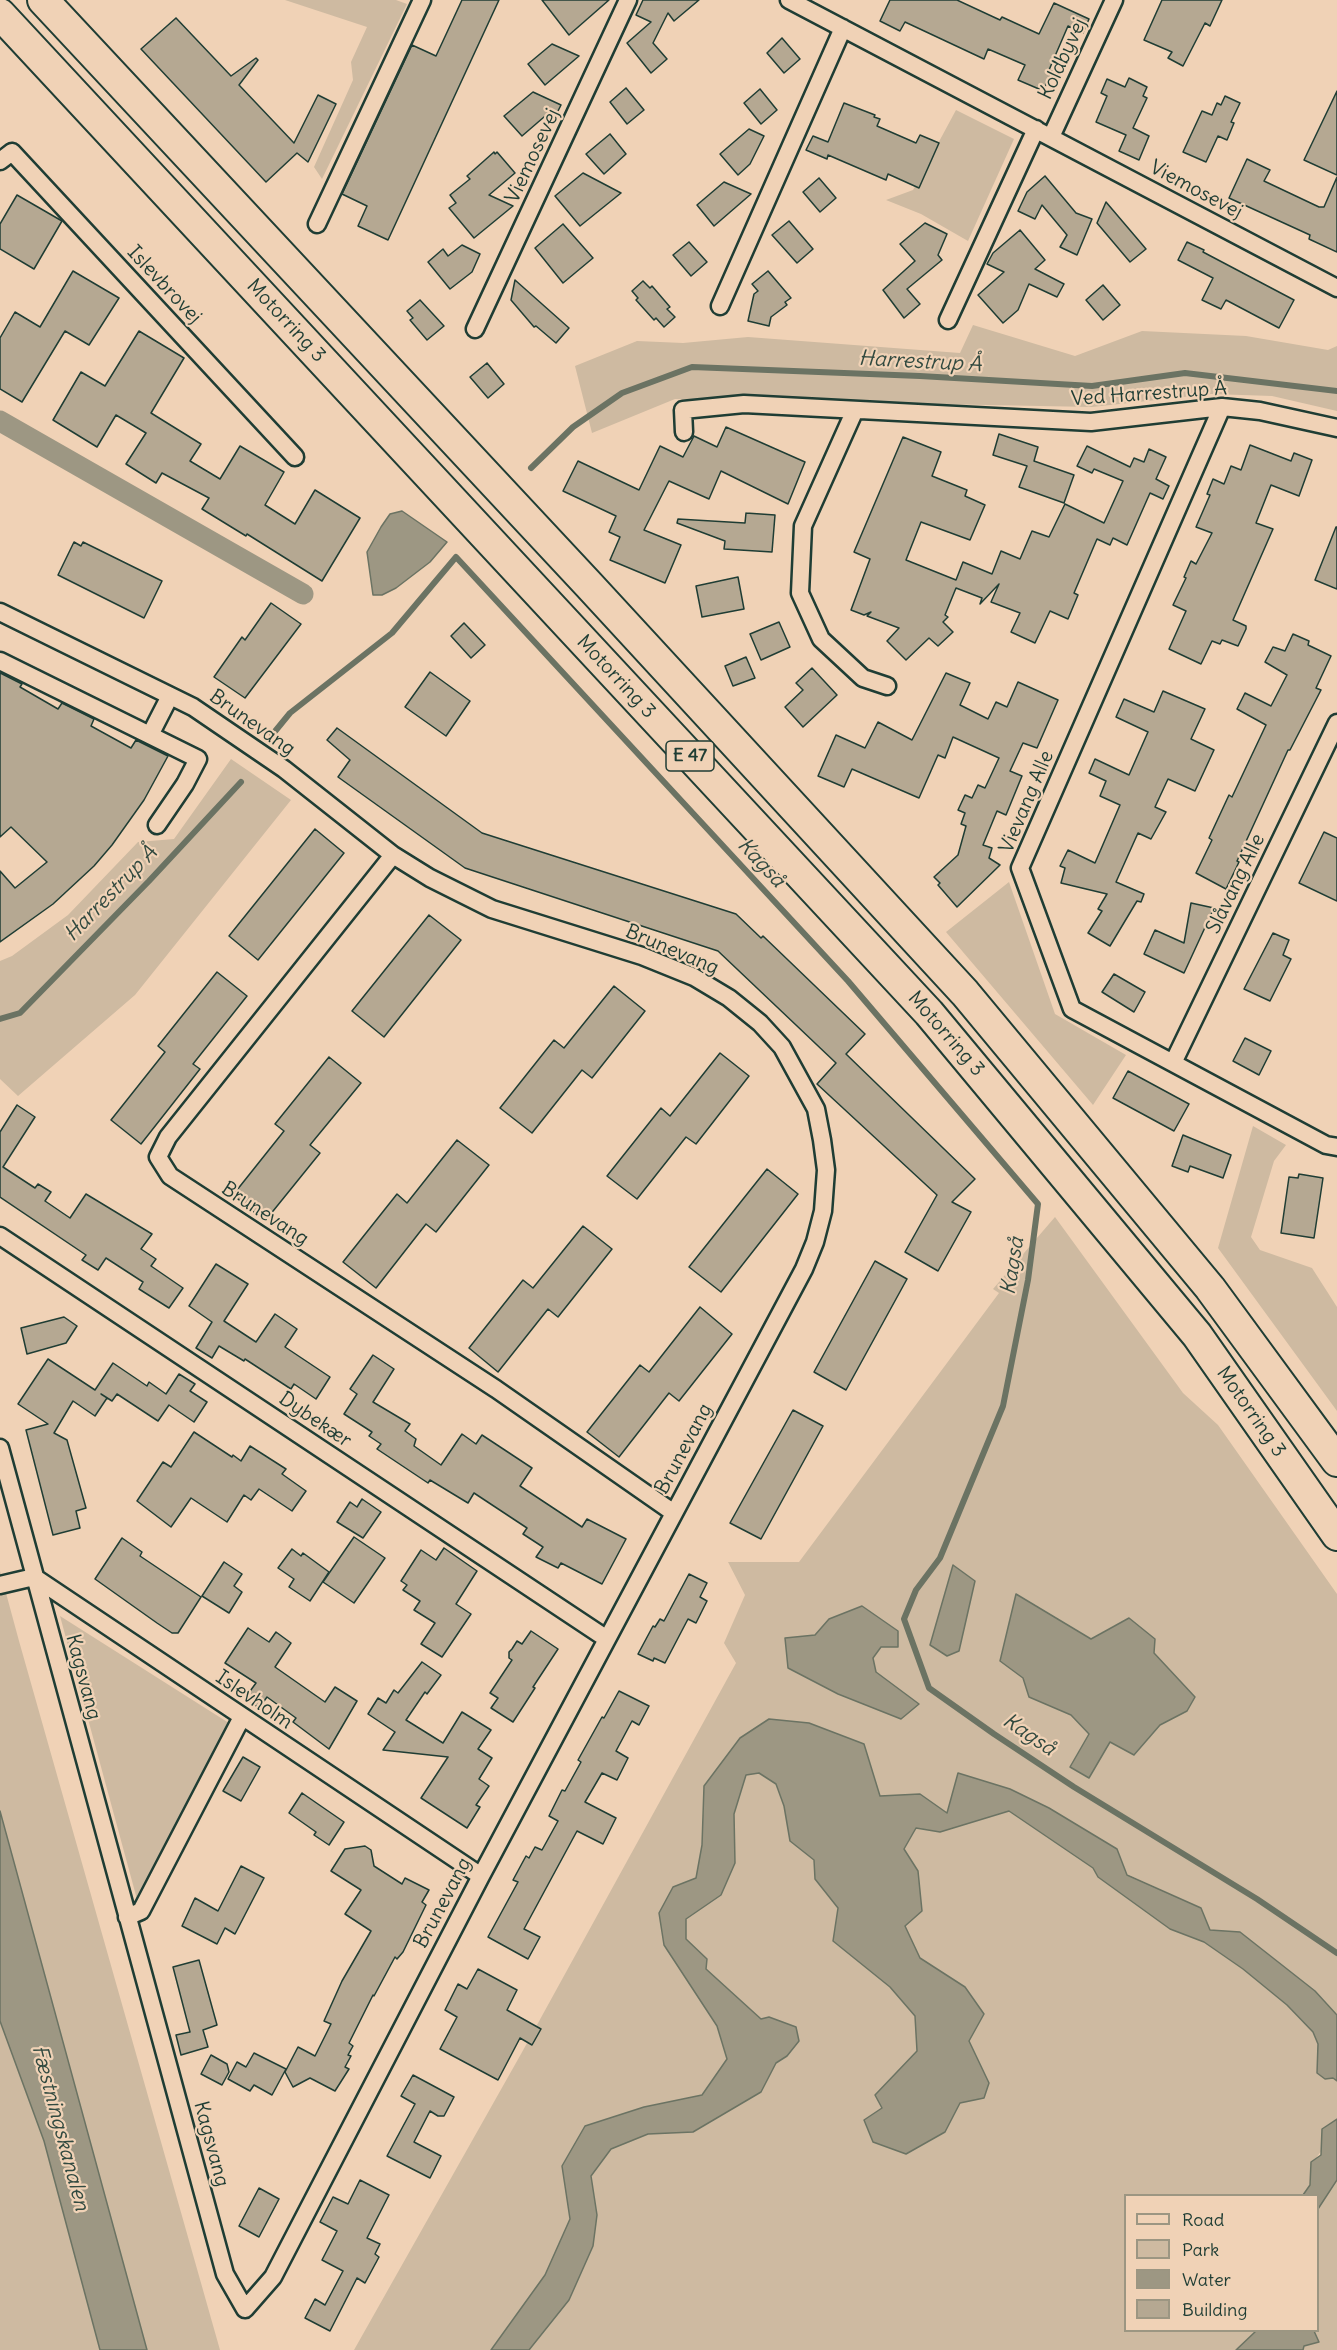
<!DOCTYPE html>
<html>
<head>
<meta charset="utf-8">
<style>
  body { margin:0 }
  #map { position:relative; width:1337px; height:2350px; overflow:hidden; background:#f0d2b6; font-family:Delius,sans-serif }
  canvas { display:block }
  .legend { position:absolute; left:1124px; top:2194px; width:195px; height:138px; box-sizing:border-box; background:#f0d2b6; border:2px solid #9c9682; margin:0; padding:8px 10px; list-style:none; font-size:18px; color:#1f3d34 }
  .legend li { display:flex; align-items:center; gap:12px; height:30px }
  .legend b { width:30px; border:2px solid #9c9682 }
</style>
</head>
<body>
<div id="map">
<canvas width="1337" height="2350"></canvas>
<ul class="legend">
<li><b style="height:8px;background:#f0d2b6"></b>Road</li>
<li><b style="height:16px;background:#cebaa1"></b>Park</li>
<li><b style="height:16px;background:#9d9783"></b>Water</li>
<li><b style="height:16px;background:#b5a892"></b>Building</li>
</ul>
</div>
<script>
const ctx = document.querySelector('canvas').getContext('2d');
ctx.lineJoin = 'round';
function paint(path, color) { ctx.fillStyle = color; ctx.fill(path, 'evenodd'); }
const toPath = rows => new Path2D(rows.map(r => 'M' + r).join(''));
function strokePath(path, color, width, dash) { ctx.strokeStyle = color; ctx.lineWidth = width; ctx.lineCap = dash ? 'butt' : 'round'; ctx.setLineDash(dash || []); ctx.stroke(path); }
function write(font, color, halo, rows, align = 'center') {
  ctx.font = font + ' Delius,sans-serif'; ctx.lineWidth = 4.5; ctx.setLineDash([]); ctx.textBaseline = 'middle'; ctx.strokeStyle = halo; ctx.fillStyle = color; for (const [text, x, y, turn = 0] of rows) {
    ctx.save(); ctx.translate(x, y); ctx.rotate((+turn || 0) * Math.PI / 180); ctx.textAlign = isNaN(turn) ? turn : align; if (halo) ctx.strokeText(text, 0, 0); ctx.fillText(text, 0, 0); ctx.restore();
  }
}
const green = toPath([
  [285,0,396,0,407,4,322,179,314,167,353,80,351,62,367,27],
  [956,110,1014,139,968,241,921,214,886,200,913,190],
  [973,325,1075,356,1142,331,1246,336,1328,350,1337,346,1337,411,1272,396,1211,394,1092,407,675,399,592,433,575,366,637,341,683,343,748,337,960,353],
  [231,759,291,800,135,995,18,1096,0,1079,0,961,12,956,68,915,138,842,174,839],
  [1009,882,1055,1014,1126,1055,1093,1105,946,932],
  [1253,1126,1286,1145,1274,1161,1251,1237,1260,1250,1312,1268,1337,1307,1337,1411,1218,1248],
  [1055,1217,1183,1393,1218,1425,1337,1594,1337,2022,1210,1930,1201,1908,1127,1874,1117,1849,955,1785,947,1813,899,1816,809,1723,704,1786,702,1845,696,1878,673,1887,664,1945,717,2026,727,2059,702,2095,638,2109,565,2173,570,2218,565,2279,504,2350,354,2350,521,2054,736,1663,724,1643,745,1595,728,1562,799,1562,999,1293,993,1289],
  [1016,1595,1091,1639,1115,1625,1154,1653,1194,1697,1187,1711,1160,1725,1135,1755,1110,1741,1070,1767,1089,1734,1071,1715,1029,1697,1023,1678,1000,1660],
  [0,1571,19,1641,220,2350,0,2350],
  [60,1616,232,1725,138,1903],
  [759,1773,776,1784,799,1848,814,1860,848,1920,833,1941,890,1987,915,2016,924,2069,882,2089,875,2095,976,2056,969,2041,978,2023,902,1943,905,1926,904,1849,916,1828,940,1832,1009,1811,1093,1868,1098,1877,1170,1929,1204,1942,1243,1969,1287,2005,1313,2032,1337,2073,1337,2130,1310,2166,1310,2186,1306,2195,1126,2196,1126,2330,1276,2331,1271,2350,529,2350,537,2338,597,2215,591,2176,611,2149,648,2133,679,2132,715,2117,761,2092,776,2063,787,2056,724,1997,686,1939,686,1919,734,1839,734,1814,746,1775],
  [1337,2178,1337,2350,1303,2350,1307,2331,1318,2330,1318,2209]
]);
const water = toPath([
  [402,511,447,542,430,562,396,588,382,595,373,595,367,552,381,527,390,514,402,511],
  [953,1565,975,1581,959,1651,947,1656,930,1645,953,1565],
  [1016,1594,1091,1639,1129,1618,1155,1639,1154,1653,1195,1697,1187,1711,1160,1725,1134,1755,1110,1742,1089,1778,1070,1767,1089,1734,1071,1715,1029,1697,1023,1678,1000,1661,1016,1594],
  [862,1606,898,1631,898,1647,881,1647,873,1658,876,1672,919,1704,901,1719,838,1694,788,1668,785,1638,815,1635,829,1619,862,1606],
  [769,1719,809,1723,864,1744,880,1796,920,1794,947,1813,958,1773,1010,1789,1049,1808,1117,1849,1127,1875,1201,1908,1210,1930,1240,1932,1315,1991,1337,2015,1337,2081,1333,2078,1325,2079,1317,2073,1318,2044,1313,2032,1287,2005,1243,1969,1204,1942,1170,1929,1098,1877,1093,1868,1009,1811,940,1832,916,1828,904,1849,918,1871,922,1911,905,1926,920,1958,965,1987,984,2014,969,2041,989,2083,984,2098,960,2103,945,2132,906,2154,873,2142,864,2120,882,2108,875,2095,917,2051,915,2016,890,1987,833,1941,838,1908,815,1879,814,1860,790,1841,784,1806,776,1784,759,1773,746,1775,734,1814,735,1863,721,1895,686,1919,686,1939,707,1959,706,1969,761,2019,769,2017,796,2027,799,2041,787,2056,776,2063,761,2092,693,2132,648,2134,611,2149,591,2176,597,2215,593,2246,569,2300,529,2350,491,2350,545,2275,570,2219,562,2166,585,2126,644,2107,702,2095,727,2059,717,2026,664,1945,659,1913,673,1887,696,1878,702,1845,704,1786,740,1738,769,1719],
  [0,1811,147,2350,100,2350,44,2141,0,2021,0,1811],
  [1337,2119,1337,2180,1318,2209,1318,2196,1303,2195,1310,2185,1311,2162,1321,2155,1322,2129,1337,2119],
  [1256,2331,1314,2331,1319,2342,1304,2346,1303,2350,1236,2350,1256,2331]
]);
const stream = toPath([
  [531,468,573,427,622,393,692,367,920,376,1092,386,1185,373,1337,391],
  [272,735,290,713,392,633,456,557,848,981,1038,1204,1028,1280,1003,1406,940,1558,916,1590,904,1619,929,1688,994,1734,1074,1787,1257,1899,1337,1953],
  [0,1019,20,1013,149,881,241,782]
]);
const canal = toPath([
  [0,421,303,594]
]);
const building = toPath([
  [462,0,499,0,388,240,358,226,367,206,342,194,412,45,436,56,462,0],
  [542,0,609,0,569,35,542,0],
  [643,0,699,0,674,21,668,13,653,43,667,59,651,73,627,43,651,22,636,15,643,0],
  [890,0,957,0,1000,20,1002,17,1039,34,1054,3,1089,19,1083,33,1068,26,1049,70,1052,71,1045,87,1041,85,1039,89,1018,80,1025,65,988,49,984,59,905,22,900,31,880,21,890,0],
  [1162,0,1222,0,1210,26,1205,23,1183,66,1168,58,1172,52,1144,40,1162,0],
  [176,18,231,76,256,58,258,60,239,85,294,143,318,95,336,104,308,162,297,153,266,182,141,49,176,18],
  [782,38,800,59,784,73,767,53,782,38],
  [552,44,579,56,545,85,528,64,552,44],
  [1129,78,1147,87,1143,96,1147,98,1133,128,1149,136,1139,160,1119,151,1126,135,1096,122,1107,96,1101,93,1107,79,1125,87,1129,78],
  [626,88,644,110,627,124,610,102,626,88],
  [760,89,777,110,761,124,744,103,760,89],
  [1337,91,1337,175,1304,160,1337,91],
  [533,92,561,105,553,121,544,117,522,136,504,116,533,92],
  [1225,96,1240,103,1231,122,1234,123,1227,140,1218,136,1206,162,1183,152,1202,111,1212,115,1217,103,1221,105,1225,96],
  [844,103,875,115,874,117,880,119,877,126,916,143,920,135,939,143,919,188,888,174,886,180,828,155,827,159,806,150,813,136,828,142,844,103],
  [749,129,764,136,750,164,738,175,720,154,749,129],
  [610,134,626,154,604,174,586,154,610,134],
  [494,152,495,154,497,152,515,173,489,195,513,206,474,238,449,208,456,203,450,195,470,179,467,176,494,152],
  [1247,159,1270,170,1264,181,1319,207,1324,207,1337,177,1337,252,1309,239,1310,235,1229,198,1247,159],
  [583,173,621,193,580,226,555,196,583,173],
  [1045,176,1076,213,1092,219,1077,255,1060,247,1067,235,1042,205,1035,219,1018,211,1027,192,1045,176],
  [819,178,836,198,820,212,803,192,819,178],
  [724,182,751,194,714,226,697,205,724,182],
  [17,195,62,221,34,269,0,249,0,224,17,195],
  [1106,202,1146,249,1130,262,1097,223,1106,202],
  [789,221,813,249,797,263,772,235,789,221],
  [925,223,947,234,938,255,942,260,907,289,920,304,904,318,883,290,915,261,900,244,925,223],
  [563,224,593,258,563,283,535,248,563,224],
  [1020,230,1045,260,1035,269,1064,284,1057,297,1029,284,1018,310,1003,323,978,295,1004,272,987,264,993,253,1020,230],
  [689,242,707,262,691,276,673,255,689,242],
  [1187,242,1204,250,1203,252,1294,300,1279,328,1226,300,1221,309,1202,300,1213,278,1178,260,1187,242],
  [462,245,480,254,472,272,450,289,428,262,443,249,448,256,462,245],
  [73,271,119,298,89,345,65,331,22,402,0,389,0,338,15,312,40,327,73,271],
  [768,271,791,298,785,302,787,305,771,317,769,326,748,321,754,294,758,291,752,284,768,271],
  [515,280,569,328,556,343,536,326,534,327,511,300,515,280],
  [643,281,650,288,652,286,670,307,667,309,675,317,664,327,656,318,654,320,636,300,638,298,632,291,643,281],
  [1103,285,1120,305,1103,320,1086,300,1103,285],
  [420,300,444,326,427,340,410,320,413,318,407,311,420,300],
  [139,331,184,358,151,413,201,444,190,461,220,479,240,446,284,472,265,505,295,524,315,490,360,518,322,581,247,534,246,536,202,509,209,498,162,473,156,483,126,464,146,433,116,415,97,447,53,420,81,372,105,386,139,331],
  [487,363,504,384,488,398,470,377,487,363],
  [726,427,805,462,788,504,721,471,709,499,669,481,644,530,681,545,665,583,610,560,620,537,609,532,616,516,563,491,578,461,639,490,660,446,683,457,694,436,717,447,726,427],
  [999,434,1038,447,1034,461,1074,475,1064,503,1019,487,1027,466,993,455,999,434],
  [903,437,941,452,932,476,967,490,965,496,985,505,970,540,921,522,906,560,956,580,963,562,992,574,1001,551,1020,559,1032,531,1049,537,1065,504,1104,523,1123,481,1094,469,1092,473,1077,466,1087,446,1130,467,1134,458,1144,462,1149,449,1166,457,1156,479,1169,486,1163,499,1150,493,1127,545,1113,538,1110,545,1097,539,1074,593,1078,595,1068,619,1050,611,1035,643,1011,632,1020,613,991,602,999,584,980,604,982,598,956,588,945,615,948,617,943,622,953,632,938,646,929,638,906,660,887,641,899,628,867,616,871,612,864,615,851,610,870,559,854,552,903,437],
  [1250,445,1291,461,1294,453,1312,460,1299,496,1271,485,1256,523,1273,529,1233,620,1246,626,1246,629,1238,646,1222,640,1220,644,1212,641,1201,664,1169,649,1186,611,1173,605,1186,578,1184,577,1191,561,1196,564,1212,533,1196,527,1210,495,1207,494,1213,479,1224,484,1231,466,1241,470,1250,445],
  [746,513,775,515,772,552,724,549,725,541,677,523,678,519,745,523,746,513],
  [1336,527,1337,527,1337,589,1315,580,1336,527],
  [74,542,81,546,83,542,162,581,144,618,58,575,74,542],
  [738,577,744,609,702,617,696,586,738,577],
  [271,603,301,624,245,698,214,677,242,637,245,640,271,603],
  [779,622,790,647,761,660,750,634,779,622],
  [464,623,485,645,471,658,451,636,464,623],
  [1293,634,1309,641,1308,645,1331,656,1316,688,1321,690,1290,750,1288,750,1237,861,1239,862,1226,889,1196,873,1212,840,1209,838,1229,795,1232,797,1266,725,1237,709,1245,693,1271,706,1287,675,1265,662,1273,647,1285,651,1293,634],
  [746,657,755,678,733,686,725,666,746,657],
  [812,668,837,695,803,727,785,707,803,690,796,683,812,668],
  [430,672,470,701,446,736,405,707,430,672],
  [0,673,22,684,20,687,58,709,62,703,94,719,91,726,131,748,136,740,168,756,144,800,112,845,94,866,53,904,0,942,0,871,15,888,47,862,11,827,0,837,0,673],
  [946,673,970,683,960,705,988,719,996,702,1007,707,1018,682,1058,700,1037,748,1023,743,1010,771,1022,776,1006,815,997,811,983,845,992,848,989,858,1000,865,957,907,938,885,940,883,934,877,958,855,966,826,961,824,965,813,958,810,965,795,972,798,978,785,985,788,999,758,953,737,945,758,938,755,919,798,852,769,844,787,818,776,836,735,865,748,878,722,912,740,946,673],
  [1163,691,1205,709,1191,739,1214,750,1195,791,1168,779,1155,807,1166,812,1151,839,1138,833,1116,882,1144,894,1141,902,1137,901,1110,946,1088,933,1102,911,1098,909,1107,894,1061,883,1065,868,1060,866,1068,850,1095,863,1120,805,1100,796,1106,781,1089,773,1095,759,1129,775,1148,732,1116,717,1124,699,1154,712,1163,691],
  [337,728,482,833,736,914,761,938,763,936,865,1034,846,1054,975,1179,952,1202,971,1212,938,1271,905,1252,937,1195,817,1084,836,1063,718,951,465,868,338,777,350,760,327,740,337,728],
  [315,829,344,853,258,960,229,936,315,829],
  [1324,832,1337,838,1337,901,1299,883,1324,832],
  [1191,903,1214,908,1184,973,1144,954,1155,930,1184,943,1191,903],
  [429,915,461,940,384,1037,352,1011,429,915],
  [1273,933,1289,940,1283,955,1291,959,1270,1001,1244,989,1273,933],
  [217,972,247,996,193,1064,200,1069,141,1144,111,1120,165,1052,158,1046,217,972],
  [1114,974,1145,992,1134,1012,1102,992,1114,974],
  [614,986,645,1011,592,1078,582,1070,532,1133,500,1108,554,1040,564,1048,614,986],
  [1245,1038,1271,1051,1259,1075,1233,1061,1245,1038],
  [720,1053,749,1076,696,1144,686,1137,637,1199,607,1176,661,1108,670,1116,720,1053],
  [329,1057,361,1083,310,1145,320,1153,265,1221,233,1195,284,1131,275,1124,329,1057],
  [1128,1071,1189,1104,1174,1131,1113,1098,1128,1071],
  [17,1105,35,1117,3,1167,35,1188,38,1184,51,1192,45,1201,70,1218,86,1194,152,1234,141,1249,156,1259,151,1266,183,1288,169,1308,139,1289,143,1282,106,1258,98,1270,82,1260,86,1255,0,1197,0,1132,17,1105],
  [1183,1135,1231,1155,1223,1178,1190,1166,1188,1172,1172,1166,1183,1135],
  [457,1140,489,1165,436,1232,426,1224,376,1288,343,1262,397,1194,407,1203,457,1140],
  [767,1169,798,1194,721,1292,689,1267,767,1169],
  [1299,1174,1323,1178,1314,1238,1281,1233,1289,1177,1298,1178,1299,1174],
  [583,1226,612,1249,558,1317,548,1309,498,1372,469,1348,523,1280,533,1288,583,1226],
  [875,1261,907,1279,846,1390,814,1372,875,1261],
  [216,1264,248,1284,224,1321,256,1342,275,1314,297,1329,285,1347,330,1377,316,1399,294,1384,291,1389,245,1359,244,1361,219,1346,212,1358,196,1348,212,1322,189,1306,216,1264],
  [700,1307,732,1334,679,1401,669,1393,619,1457,587,1432,640,1365,649,1372,700,1307],
  [64,1317,77,1326,66,1343,27,1354,21,1328,64,1317],
  [373,1355,394,1369,373,1402,410,1424,405,1431,416,1439,414,1446,441,1465,462,1434,476,1444,482,1435,532,1468,520,1486,582,1527,587,1519,626,1539,602,1584,561,1563,558,1568,536,1557,543,1547,523,1534,527,1528,474,1493,468,1503,430,1480,428,1483,377,1449,381,1444,369,1436,372,1432,344,1414,357,1394,350,1389,373,1355],
  [48,1359,95,1390,113,1363,147,1386,149,1382,166,1394,179,1374,195,1384,190,1391,207,1402,194,1422,169,1405,158,1421,117,1394,112,1401,101,1394,107,1398,95,1416,73,1401,54,1433,67,1440,86,1508,76,1511,80,1528,53,1535,26,1430,48,1424,18,1404,48,1359],
  [793,1410,823,1426,761,1539,730,1523,793,1410],
  [194,1432,232,1457,233,1455,241,1461,250,1446,286,1469,282,1474,306,1491,292,1511,259,1489,251,1500,244,1495,227,1522,191,1498,171,1527,137,1501,163,1462,171,1467,194,1432],
  [362,1499,381,1512,363,1538,337,1522,350,1502,357,1507,362,1499],
  [354,1537,385,1558,354,1603,323,1582,354,1537],
  [122,1538,142,1552,140,1556,201,1597,178,1633,172,1633,157,1623,95,1579,122,1538],
  [444,1548,477,1571,456,1604,471,1614,442,1657,421,1644,435,1623,414,1610,420,1601,403,1590,407,1585,401,1581,421,1550,436,1560,444,1548],
  [292,1549,301,1556,303,1553,329,1572,310,1601,289,1587,294,1579,278,1568,292,1549],
  [224,1562,242,1574,234,1586,242,1592,229,1613,202,1596,224,1562],
  [689,1574,707,1583,700,1597,707,1601,696,1623,688,1619,665,1663,654,1658,653,1661,638,1654,653,1626,655,1627,660,1619,664,1621,689,1574],
  [248,1628,269,1642,276,1632,291,1643,275,1667,325,1702,335,1687,357,1701,329,1749,293,1722,296,1718,267,1697,259,1708,245,1698,256,1683,225,1663,248,1628],
  [531,1631,558,1649,533,1687,535,1688,513,1722,491,1708,498,1698,490,1693,512,1660,509,1658,509,1652,512,1649,517,1641,522,1644,531,1631],
  [422,1662,441,1675,427,1694,425,1692,406,1720,443,1743,462,1712,491,1730,478,1749,492,1758,479,1779,489,1786,476,1805,480,1807,467,1828,421,1798,448,1757,383,1750,395,1732,368,1714,378,1698,386,1703,394,1690,398,1693,422,1662],
  [619,1691,649,1706,639,1725,632,1721,616,1751,628,1758,617,1780,602,1773,585,1802,616,1818,603,1844,577,1831,524,1929,540,1937,528,1959,488,1937,518,1882,513,1880,526,1856,529,1858,535,1847,542,1850,558,1821,549,1816,562,1790,565,1791,581,1762,578,1760,602,1717,604,1718,619,1691],
  [243,1757,260,1767,241,1801,223,1791,243,1757],
  [302,1793,344,1822,329,1845,314,1835,316,1832,289,1813,302,1793],
  [365,1846,371,1850,374,1866,402,1884,405,1878,429,1890,422,1902,426,1905,403,1952,397,1959,395,1957,374,1996,373,1995,349,2043,353,2046,348,2055,351,2056,345,2067,349,2069,335,2091,310,2078,293,2087,285,2072,298,2047,315,2056,331,2024,324,2021,342,1981,371,1931,345,1914,361,1890,331,1871,345,1849,365,1846],
  [241,1866,264,1878,235,1934,225,1928,217,1944,182,1926,195,1898,218,1911,241,1866],
  [199,1960,217,2025,203,2030,208,2047,181,2055,176,2035,190,2032,173,1967,199,1960],
  [478,1969,517,1990,507,2010,541,2029,532,2045,520,2038,498,2080,440,2049,457,2017,445,2010,458,1984,467,1989,478,1969],
  [254,2053,286,2069,272,2095,254,2085,250,2091,228,2079,237,2062,246,2067,254,2053],
  [211,2055,227,2064,229,2072,222,2085,201,2074,211,2055],
  [413,2075,454,2097,444,2116,438,2116,430,2111,414,2142,441,2156,430,2178,387,2156,415,2104,401,2096,413,2075],
  [360,2180,389,2195,367,2238,380,2244,375,2254,379,2257,365,2283,357,2278,330,2331,305,2318,315,2299,325,2305,343,2271,322,2260,337,2231,320,2222,333,2197,348,2204,360,2180],
  [259,2188,279,2199,259,2237,239,2226,259,2188]
]);
const minor = toPath([
  [789,0,1337,288],
  [1051,137,1114,0],
  [0,161,12,152,295,457],
  [317,224,422,0],
  [720,306,843,28],
  [948,320,1036,129],
  [475,329,628,0],
  [1222,407,1020,868,1072,1009,1326,1145,1337,1147],
  [855,410,803,526,800,593,821,639,863,678,887,686],
  [684,432,683,410,744,404,1091,422,1222,407,1260,411,1337,428],
  [0,612,193,707,284,769,393,855,430,878,492,909,642,956,694,977,729,998,760,1023,782,1047,816,1109,822,1140,826,1170,823,1211,815,1242,804,1269,481,1876,273,2277,245,2309,225,2274,0,1448],
  [0,661,198,759,185,784,157,825],
  [150,735,170,696],
  [393,855,168,1137,158,1157,170,1176,496,1389,674,1513],
  [1173,1063,1337,723],
  [0,1236,607,1639],
  [0,1585,34,1577,481,1876],
  [127,1917,141,1911,242,1717]
]);
const motorway = toPath([
  [43,0,589,585,965,993,1210,1288,1337,1461],
  [0,14,929,1013,1197,1335,1337,1535]
]);
const shields = [
  [690,756,48]
];
const shieldNames = [
  ["E 47",690,756]
];
const streetNames = [
  ["Koldbyvej",1063,59,-65],
  ["Viemosevej",533,156,-65],
  ["Viemosevej",1196,190,28],
  ["Islevbrovej",164,285,47],
  ["Motorring 3",286,321,47],
  ["Ved Harrestrup Å",1149,394,-4],
  ["Motorring 3",616,677,47],
  ["Brunevang",252,723,35],
  ["Vievang Alle",1027,802,-67],
  ["Slåvang Alle",1236,884,-64],
  ["Brunevang",672,950,23],
  ["Motorring 3",946,1034,49],
  ["Brunevang",265,1214,33],
  ["Motorring 3",1251,1412,55],
  ["Dybekær",315,1420,34],
  ["Brunevang",684,1449,-62],
  ["Kagsvang",83,1677,75],
  ["Islevholm",254,1700,34],
  ["Brunevang",443,1903,-62],
  ["Kagsvang",211,2144,75]
];
const waterNames = [
  ["Harrestrup Å",920,362,3],
  ["Kagså",761,863,47],
  ["Harrestrup Å",111,894,-46],
  ["Kagså",1013,1266,-81],
  ["Kagså",1029,1735,34],
  ["Fæstningskanalen",60,2128,75]
];
paint(green, '#cebaa1');
paint(water, '#9d9783');
strokePath(water, '#6b7363', 1.5);
strokePath(stream, '#6b7363', 6);
strokePath(canal, '#9d9783', 21);
paint(building, '#b5a892');
strokePath(building, '#1f3d34', 1.5);
strokePath(minor, '#1f3d34', 21);
strokePath(motorway, '#1f3d34', 34);
strokePath(minor, '#f0d2b6', 16);
strokePath(motorway, '#f0d2b6', 30);
for (const [x, y, w] of shields) { const box = new Path2D(); box.roundRect(x - w / 2, y - 15, w, 30, 4.5); ctx.fillStyle = '#f0d2b6'; ctx.fill(box); strokePath(box, '#1f3d34', 1.5); }
write('bold 18px', '#1f3d34', null, shieldNames);
write('20px', '#1f3d34', '#f0d2b6', streetNames);
write('italic 21px', '#324a40', '#f0d2b6', waterNames);
</script>
</body>
</html>
